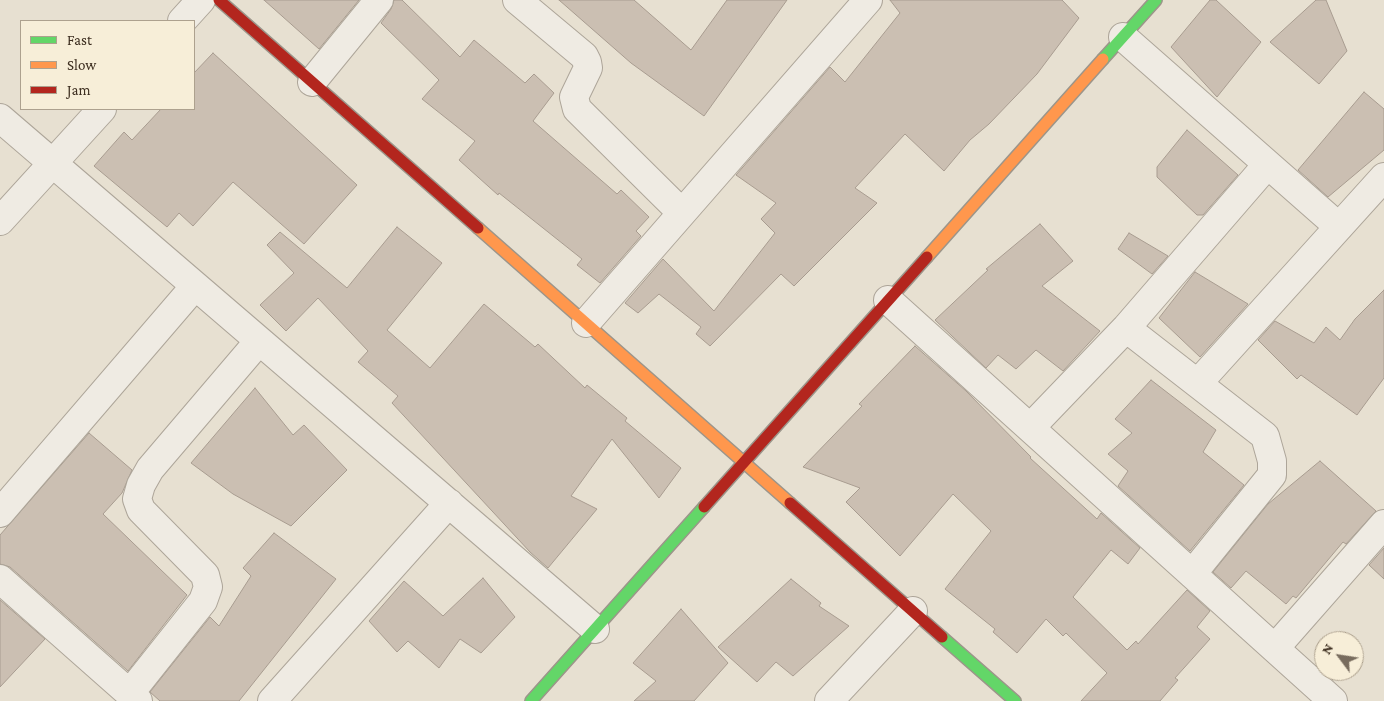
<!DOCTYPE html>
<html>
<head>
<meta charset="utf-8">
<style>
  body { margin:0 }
  #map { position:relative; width:1384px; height:701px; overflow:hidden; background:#e7e0d1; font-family:"Crimson Pro",serif }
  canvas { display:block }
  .legend { position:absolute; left:20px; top:20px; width:175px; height:90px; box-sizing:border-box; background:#f7eed8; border:1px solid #ada18e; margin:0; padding:6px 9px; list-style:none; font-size:15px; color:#3d2e20 }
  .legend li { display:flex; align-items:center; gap:10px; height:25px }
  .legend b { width:25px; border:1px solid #ada18e }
  .north { position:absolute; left:1314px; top:631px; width:50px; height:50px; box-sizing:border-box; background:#f7eed8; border:1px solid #ada18e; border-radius:50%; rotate:301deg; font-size:14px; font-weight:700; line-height:20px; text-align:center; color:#3d2e20 }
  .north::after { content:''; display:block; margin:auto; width:18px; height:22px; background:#786c5e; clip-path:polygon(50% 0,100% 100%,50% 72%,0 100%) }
</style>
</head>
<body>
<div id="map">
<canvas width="1384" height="701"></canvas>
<ul class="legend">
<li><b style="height:6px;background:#63d668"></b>Fast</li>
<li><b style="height:6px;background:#ff974d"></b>Slow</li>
<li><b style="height:6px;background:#b3261e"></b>Jam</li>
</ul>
<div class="north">N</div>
</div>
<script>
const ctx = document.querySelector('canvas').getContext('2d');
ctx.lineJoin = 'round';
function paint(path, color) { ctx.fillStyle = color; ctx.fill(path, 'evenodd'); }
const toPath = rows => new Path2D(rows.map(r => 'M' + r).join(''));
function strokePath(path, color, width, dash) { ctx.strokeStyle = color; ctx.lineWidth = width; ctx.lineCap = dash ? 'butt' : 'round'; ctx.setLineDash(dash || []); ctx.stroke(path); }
const building = toPath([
  [264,0,359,0,319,49,264,0],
  [394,0,402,0,460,57,474,40,525,83,534,74,554,93,533,121,617,194,621,190,649,217,636,231,641,236,600,283,577,265,582,259,499,193,498,195,459,160,475,141,422,99,439,80,381,23,391,9,394,0],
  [559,0,634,0,691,50,727,0,787,0,704,116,631,63,559,0],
  [890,0,1062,0,1079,18,1037,74,989,124,970,140,944,171,905,134,855,188,877,203,794,286,781,274,710,346,696,334,701,327,659,294,638,313,625,303,663,259,714,311,775,233,761,219,776,203,736,175,830,67,845,82,900,13,890,0],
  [1210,0,1216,0,1261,42,1217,97,1171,47,1210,0],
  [1316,0,1326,0,1347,51,1319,84,1270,42,1316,0],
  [213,53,357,185,304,244,233,182,193,226,179,213,167,227,94,166,124,132,132,140,161,109,194,109,194,73,213,53],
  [1364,92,1384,109,1384,150,1328,197,1298,170,1364,92],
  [1187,130,1238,175,1203,215,1197,215,1157,177,1157,167,1187,130],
  [1040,224,1073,261,1042,286,1100,331,1063,371,1036,350,1016,369,998,355,986,368,935,320,988,270,986,269,1040,224],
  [397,227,442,263,387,330,430,368,484,304,535,347,538,344,585,388,587,385,627,418,625,421,681,468,659,498,612,439,571,496,597,509,548,568,530,552,392,403,398,396,358,362,368,351,318,298,286,331,260,305,294,273,267,245,280,232,347,288,397,227],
  [1129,233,1168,256,1152,274,1118,249,1129,233],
  [1195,272,1248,304,1200,357,1159,318,1195,272],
  [1384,290,1384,378,1357,415,1301,375,1297,379,1258,340,1275,321,1314,343,1326,327,1340,340,1355,319,1384,290],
  [915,346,966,391,1031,457,1030,458,1097,519,1101,513,1140,548,1128,564,1111,550,1073,597,1127,650,1136,641,1138,644,1187,590,1210,611,1197,627,1210,639,1175,678,1178,680,1160,701,1081,701,1107,673,1066,633,1063,636,1046,619,1017,653,993,632,995,629,945,589,991,531,953,494,900,556,846,502,860,488,803,467,862,406,859,404,915,346],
  [1151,380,1216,430,1203,452,1244,485,1190,551,1118,486,1128,471,1108,454,1132,433,1115,419,1151,380],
  [255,388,293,435,304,425,347,470,291,526,233,494,191,463,255,388],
  [89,433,132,470,122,493,103,514,187,595,128,671,10,567,0,564,0,535,89,433],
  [1320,461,1376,511,1346,544,1343,542,1296,598,1293,596,1286,604,1246,571,1231,588,1213,572,1268,504,1320,461],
  [274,533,336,579,239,701,160,701,150,692,210,617,219,626,251,576,243,568,274,533],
  [1384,548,1384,579,1369,565,1384,548],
  [483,578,515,617,481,653,460,639,439,668,408,641,397,652,369,621,404,581,443,616,483,578],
  [791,579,821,603,819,606,849,626,793,676,776,662,757,682,718,647,791,579],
  [0,600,45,639,0,687,0,600],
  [681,609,728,663,694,701,634,701,656,681,633,663,681,609]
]);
const street = toPath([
  [517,0,584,56,587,62,588,68,574,97,577,109,682,213],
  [182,21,201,0],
  [1123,37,1339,227],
  [312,82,379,0],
  [0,118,595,629],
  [0,221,102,109],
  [888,300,1333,701],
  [586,323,868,0],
  [1126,328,1265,436,1272,461,1272,475,1192,574],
  [1198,383,1384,177],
  [1030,428,1126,328,1267,165],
  [0,513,195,286],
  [0,579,138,701],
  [1275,648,1384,524],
  [130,693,203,601,208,587,205,575,141,510,137,499,141,485,150,469,259,341],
  [272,701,449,503],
  [829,701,913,611]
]);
const fast = toPath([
  [1103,59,1156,0],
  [942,637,1015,701],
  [531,701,704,507]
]);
const slow = toPath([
  [478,228,790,503],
  [927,257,1103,59]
]);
const jam = toPath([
  [219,0,478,228],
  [790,503,942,637],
  [704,507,927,257]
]);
paint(building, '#cbbfb2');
strokePath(building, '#a89c90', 1);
strokePath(street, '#ada599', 30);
strokePath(fast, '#9c958a', 14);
strokePath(slow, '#9c958a', 14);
strokePath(jam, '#9c958a', 14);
strokePath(street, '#efebe3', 28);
strokePath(fast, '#63d668', 11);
strokePath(slow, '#ff974d', 11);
strokePath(jam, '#b3261e', 11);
</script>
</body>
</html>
